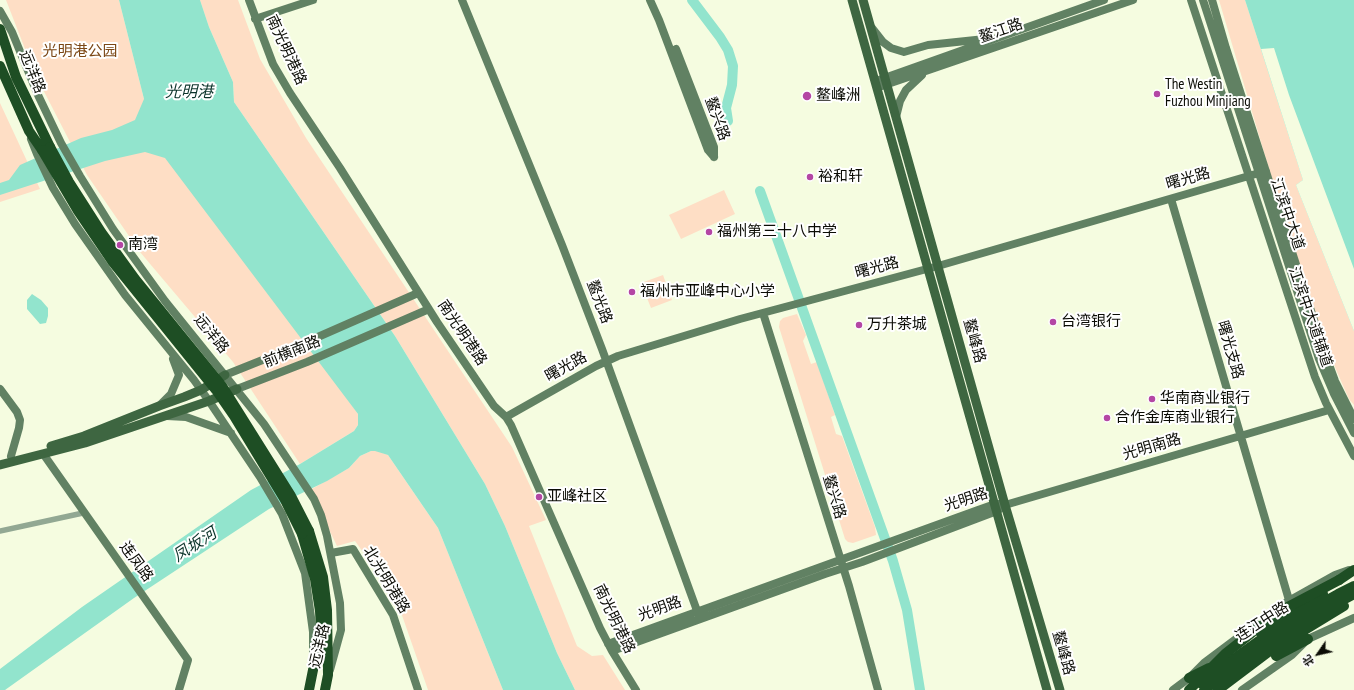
<!DOCTYPE html>
<html>
<head>
<meta charset="utf-8">
<style>
  body { margin:0 }
  #map { position:relative; width:1354px; height:690px; overflow:hidden; background:#f5fce0; font-family:"PT Sans Narrow","Noto Sans SC",sans-serif }
  canvas { display:block }
  .north { position:absolute; left:1298px; top:634px; width:40px; height:40px; -webkit-text-stroke:3px #fff; paint-order:stroke; rotate:236deg; font-size:11px; font-weight:700; line-height:16px; text-align:center; color:#0b0c05 }
  .north::after { content:''; display:block; margin:auto; width:14px; height:18px; background:#0b0c05; clip-path:polygon(50% 0,100% 100%,50% 72%,0 100%) }
</style>
</head>
<body>
<div id="map">
<canvas width="1354" height="690"></canvas>
<div class="north">北</div>
</div>
<script>
const ctx = document.querySelector('canvas').getContext('2d');
ctx.lineJoin = 'round';
function paint(path, color) { ctx.fillStyle = color; ctx.fill(path, 'evenodd'); }
const toPath = rows => new Path2D(rows.map(r => 'M' + r).join(''));
function strokePath(path, color, width, dash) { ctx.strokeStyle = color; ctx.lineWidth = width; ctx.lineCap = dash ? 'butt' : 'round'; ctx.setLineDash(dash || []); ctx.stroke(path); }
function write(font, color, halo, rows, align = 'center') {
  ctx.font = font + ' "PT Sans Narrow","Noto Sans SC",sans-serif'; ctx.lineWidth = 4; ctx.setLineDash([]); ctx.textBaseline = 'middle'; ctx.strokeStyle = halo; ctx.fillStyle = color; for (const [text, x, y, turn = 0] of rows) {
    ctx.save(); ctx.translate(x, y); ctx.rotate((+turn || 0) * Math.PI / 180); ctx.textAlign = isNaN(turn) ? turn : align; if (halo) ctx.strokeText(text, 0, 0); ctx.fillText(text, 0, 0); ctx.restore();
  }
}
const green = toPath([
  [6,0,119,0,144,99,358,414,358,425,354,431,300,464,233,362,140,252,87,175,34,72],
  [200,0,238,0,260,59,306,138,512,447,546,520,529,526,577,646,592,656,603,655,625,690,575,690,557,653,505,526,485,484,395,336,234,102,233,82,209,27],
  [1219,0,1245,0,1303,180,1296,185,1354,331,1354,405,1349,399,1337,372,1315,315,1271,176],
  [0,103,40,189,0,202],
  [724,190,735,214,681,239,669,215],
  [663,275,672,300,651,308,641,283],
  [797,314,806,335,803,341,811,364,817,362,835,415,831,417,836,434,842,436,875,527,876,535,853,543,848,542,845,539,779,327,780,321,783,318],
  [371,451,378,451,388,455,438,528,503,690,428,690,396,598,355,541,337,546,310,490,349,468,360,456]
]);
const water = toPath([
  [119,0,200,0,209,27,233,82,234,102,395,336,485,484,505,526,557,653,575,690,503,690,438,528,388,455,375,451,371,451,360,456,349,468,327,481,269,509,134,598,5,690,0,690,0,669,82,607,251,490,300,464,354,431,358,425,358,414,165,158,145,152,105,161,0,195,0,183,9,180,20,165,81,138,112,130,135,120,144,99],
  [1245,0,1354,0,1354,331,1296,185,1303,180],
  [32,294,41,300,48,308,48,316,46,323,40,324,27,309,27,300]
]);
const pier = toPath([
  [1274,48,1289,95,1354,269,1354,331,1296,185,1303,180,1261,49]
]);
const river = toPath([
  [692,0,720,37,728,50,733,66,732,85,726,108,728,121],
  [760,191,893,561,907,610,920,690]
]);
const street = toPath([
  [0,531,83,513]
]);
const secondary = toPath([
  [249,0,273,64,290,93,340,168,437,322,494,406,506,417,511,425,600,628,612,651,636,690],
  [462,0,562,245,602,349,700,619],
  [650,0,659,20,708,150,714,157],
  [1191,0,1315,377,1326,403,1354,456],
  [1203,0,1319,359,1334,394,1354,433],
  [1212,0,1226,48,1324,351,1335,381,1354,419],
  [0,11,12,32,38,95,61,143,80,176,113,229,165,301,264,424,314,499,321,515,327,536,340,603,341,630,330,670],
  [255,19,313,0],
  [872,28,883,42,891,48,904,52,928,45,985,39],
  [676,49,714,147,714,157],
  [876,81,1104,0],
  [882,86,1133,0],
  [896,117,900,101,906,90,922,75],
  [31,139,37,154,53,188,75,224,125,295,194,380,209,401,260,477,282,514,305,573,313,632,313,656],
  [1171,199,1289,600],
  [763,313,849,586,878,690],
  [225,375,295,347,418,293],
  [0,389,17,412,20,420,19,428,11,456],
  [237,389,307,362,429,309],
  [159,406,171,394,179,375,173,359],
  [167,416,186,417,231,433],
  [506,417,596,366,618,356,740,319,938,266,1266,171],
  [44,455,188,660,179,690],
  [331,553,353,549,393,615,418,690],
  [1285,603,1335,575,1349,570],
  [608,644,978,510,995,504,1001,504],
  [612,651,825,574,862,562,997,511,1005,505,1329,410],
  [1173,690,1189,678,1204,663,1256,624],
  [1242,690,1292,655,1308,639,1354,618]
]);
const primary = toPath([
  [852,0,1047,690],
  [863,0,1005,505,1060,690],
  [51,446,84,436,159,406,184,397,201,390,225,375],
  [0,465,85,443,209,401,237,389]
]);
const highway = toPath([
  [0,29,16,77,50,147],
  [0,66,29,131,42,150],
  [309,531,323,577,327,610,328,675,325,690],
  [302,534,315,579,320,611,321,630,309,690],
  [1339,580,1354,570],
  [1260,632,1289,613,1323,594],
  [1276,656,1308,639],
  [1189,678,1209,668],
  [1200,683,1260,640,1293,619,1338,594,1354,586],
  [1204,690,1264,647,1296,625,1354,594],
  [1218,690,1267,653,1344,606]
]);
const highwayBridge = toPath([
  [50,147,69,182,101,232,135,279,222,386,291,496,309,531],
  [42,150,78,211,112,261,216,390,234,416,285,500,302,534],
  [1189,690,1225,654,1254,631,1286,608,1339,580]
]);
const markers = [
  [1157,94,4,"#b446a4"],
  [807,96,5,"#b446a4"],
  [810,177,4,"#b446a4"],
  [709,232,4,"#b446a4"],
  [120,245,4,"#b446a4"],
  [632,292,4,"#b446a4"],
  [1053,322,4,"#b446a4"],
  [859,325,4,"#b446a4"],
  [1152,399,4,"#b446a4"],
  [1107,418,4,"#b446a4"],
  [539,497,4,"#b446a4"]
];
const streetNames = [
  ["鳌江路",1001,31,-19],
  ["南光明港路",286,50,65],
  ["远洋路",32,72,68],
  ["鳌兴路",717,119,70],
  ["曙光路",1188,179,-16],
  ["江滨中大道",1287,214,71],
  ["曙光路",877,268,-15],
  ["鳌光路",599,302,69],
  ["江滨中大道辅道",1310,317,71],
  ["南光明港路",462,333,56],
  ["远洋路",211,334,51],
  ["鳌峰路",974,341,74],
  ["曙光支路",1230,350,74],
  ["前横南路",292,352,-22],
  ["曙光路",566,367,-29],
  ["光明南路",1152,447,-16],
  ["鳌兴路",834,497,73],
  ["光明路",966,500,-18],
  ["连凤路",136,562,54],
  ["北光明港路",386,580,59],
  ["光明路",660,609,-20],
  ["南光明港路",614,619,64],
  ["连江中路",1262,622,-33],
  ["远洋路",320,646,-77],
  ["鳌峰路",1063,653,74]
];
const parkNames = [
  ["光明港公园",80,52]
];
const poiNames = [
  ["The Westin",1165,85],
  ["Fuzhou Minjiang",1165,102],
  ["鳌峰洲",816,96],
  ["裕和轩",818,177],
  ["福州第三十八中学",717,232],
  ["南湾",128,245],
  ["福州市亚峰中心小学",640,292],
  ["台湾银行",1061,322],
  ["万升茶城",867,325],
  ["华南商业银行",1160,399],
  ["合作金库商业银行",1115,418],
  ["亚峰社区",547,497]
];
const waterNames = [
  ["光明港",189,92],
  ["凤坂河",195,545,-33]
];
paint(green, '#fedec5');
paint(water, '#92e4cd');
paint(pier, '#f5fce0');
strokePath(river, '#92e4cd', 10);
strokePath(street, '#92a893', 5.5);
strokePath(secondary, '#618163', 8);
strokePath(primary, '#3e6641', 9);
strokePath(highway, '#1e4e24', 10);
strokePath(highwayBridge, '#1e4e24', 10);
for (const [x, y, r, color] of markers) { const dot = new Path2D(); dot.arc(x, y, r, 0, 2 * Math.PI); ctx.fillStyle = color; ctx.fill(dot); strokePath(dot, '#fff', 1.5); }
write('15px', '#0b0c05', '#fff', streetNames);
write('15px', '#7b4715', '#fff', parkNames);
write('15px', '#0b0c05', '#fff', poiNames, 'left');
write('italic 16px', '#0b332a', '#fff', waterNames);
</script>
</body>
</html>
